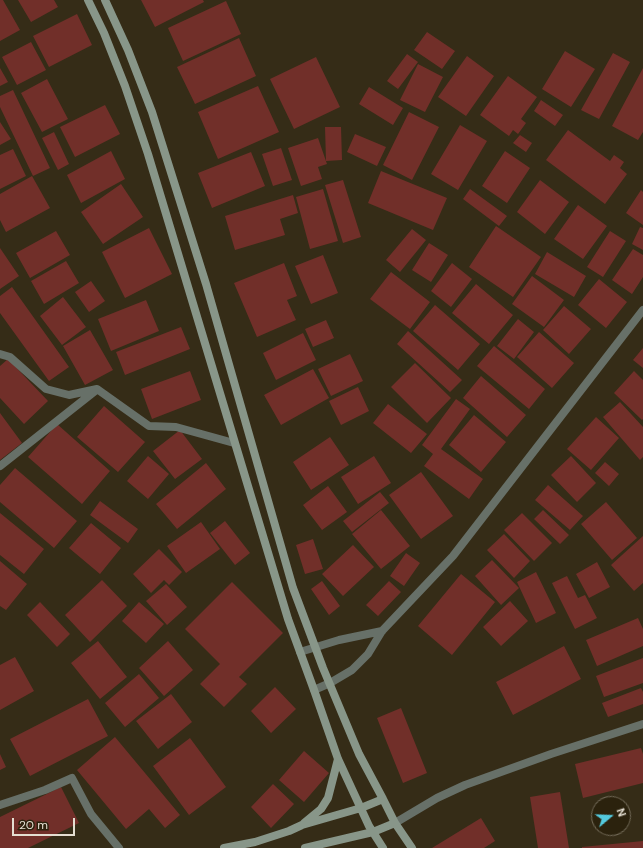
<!DOCTYPE html>
<html>
<head>
<meta charset="utf-8">
<style>
  body { margin:0 }
  #map { position:relative; width:643px; height:848px; overflow:hidden; background:#352c17; font-family:"DM Sans",sans-serif }
  canvas { display:block }
  .north { position:absolute; left:591px; top:796px; width:40px; height:40px; box-sizing:border-box; background:#2b220d; border:1px solid #756d5b; border-radius:50%; rotate:71deg; font-size:11px; font-weight:700; line-height:16px; text-align:center; color:#e4ded1 }
  .north::after { content:''; display:block; margin:auto; width:14px; height:18px; background:#54cade; clip-path:polygon(50% 0,100% 100%,50% 72%,0 100%) }
  .scale { position:absolute; left:12px; top:818px; width:63px; height:18px; box-sizing:border-box; border:2px solid #e4ded1; border-top:0; padding-left:5px; font-size:12px; line-height:14px; white-space:nowrap; color:#e4ded1; -webkit-text-stroke:3px #2b220d; paint-order:stroke }
</style>
</head>
<body>
<div id="map">
<canvas width="643" height="848"></canvas>
<div class="north">N</div>
<div class="scale">20 m</div>
</div>
<script>
const ctx = document.querySelector('canvas').getContext('2d');
ctx.lineJoin = 'round';
function paint(path, color) { ctx.fillStyle = color; ctx.fill(path, 'evenodd'); }
const toPath = rows => new Path2D(rows.map(r => 'M' + r).join(''));
function strokePath(path, color, width, dash) { ctx.strokeStyle = color; ctx.lineWidth = width; ctx.lineCap = dash ? 'butt' : 'round'; ctx.setLineDash(dash || []); ctx.stroke(path); }
const building = toPath([
  [0,0,3,0,20,30,0,41],
  [18,0,54,0,58,7,31,22],
  [141,0,203,0,204,2,155,27],
  [226,1,241,34,183,61,168,28],
  [77,14,92,45,49,67,33,36],
  [427,32,455,51,442,69,414,50],
  [239,38,256,76,195,104,177,67],
  [31,42,46,70,17,85,2,57],
  [565,51,595,69,571,107,542,89],
  [613,53,630,62,599,119,581,110],
  [407,54,418,62,398,89,387,81],
  [467,56,494,76,466,116,438,97],
  [316,57,340,107,294,129,270,79],
  [418,64,443,77,425,112,400,100],
  [0,68,8,82,0,86],
  [643,68,643,132,638,140,612,126],
  [508,76,537,97,521,119,526,123,518,134,513,130,509,136,480,115],
  [47,79,68,119,42,132,21,93],
  [258,86,279,132,218,159,198,112],
  [369,87,403,108,393,125,359,104],
  [13,90,50,168,33,176,0,107,0,96],
  [541,100,563,115,555,126,534,111],
  [105,105,120,134,75,157,60,127],
  [409,112,439,127,412,180,383,165],
  [0,122,11,139,0,145],
  [460,125,487,141,458,190,431,174],
  [325,127,341,127,342,160,326,161],
  [568,130,610,161,614,155,624,162,620,168,627,174,605,204,546,160],
  [54,132,69,164,58,170,42,138],
  [355,134,386,147,377,166,347,152],
  [520,135,532,143,526,152,513,143],
  [318,138,327,164,318,167,322,179,301,186,288,148],
  [281,148,292,180,273,186,262,154],
  [13,149,26,176,0,189,0,155],
  [111,151,125,179,81,203,67,175],
  [505,151,530,168,507,203,482,186],
  [251,152,265,186,212,208,198,173],
  [381,171,447,198,433,230,368,203],
  [32,176,50,208,6,232,0,220,0,194],
  [343,180,361,237,343,243,325,185],
  [540,180,569,202,545,234,517,212],
  [121,184,143,217,103,244,81,212],
  [323,189,338,241,310,249,296,197],
  [470,189,507,216,499,226,463,199],
  [641,190,643,192,643,225,626,213],
  [293,195,298,213,280,219,285,235,235,250,225,216],
  [578,205,607,226,583,259,554,239],
  [496,226,541,257,513,297,469,267],
  [640,227,643,228,643,250,632,244],
  [149,228,172,274,125,298,102,252],
  [412,229,426,240,400,272,386,260],
  [56,231,70,255,30,278,16,253],
  [610,231,626,241,603,277,587,267],
  [429,243,448,255,431,282,412,270],
  [0,248,19,276,0,289],
  [633,249,643,255,643,277,632,294,612,280],
  [547,252,586,276,574,297,535,274],
  [323,255,338,293,311,304,295,266],
  [66,261,79,283,44,304,31,281],
  [284,263,297,296,287,300,296,320,257,337,234,283],
  [452,263,472,279,451,307,431,291],
  [391,272,430,302,410,329,370,299],
  [532,276,564,300,544,327,512,304],
  [599,279,627,302,606,328,578,305],
  [91,281,105,301,89,312,75,292],
  [476,284,513,315,489,344,452,313],
  [12,287,69,367,49,381,0,313,0,296],
  [63,297,86,327,62,345,40,316],
  [146,300,159,331,111,351,98,319],
  [435,305,480,344,458,370,413,331],
  [564,306,591,329,569,354,543,330],
  [518,319,534,332,514,359,497,346],
  [326,320,334,338,313,347,305,329],
  [181,327,190,349,125,375,116,352],
  [90,330,113,370,85,385,63,346],
  [408,331,462,380,450,392,397,344],
  [539,332,574,363,552,388,517,357],
  [303,333,316,360,276,380,263,353],
  [494,346,545,389,529,409,477,366],
  [643,348,643,368,633,360],
  [350,354,363,381,331,396,318,369],
  [8,359,48,401,24,424,0,398,0,366],
  [415,363,451,398,427,423,391,387],
  [313,369,329,398,281,425,264,395],
  [190,371,201,400,152,419,141,389],
  [634,371,643,380,643,419,642,420,614,393],
  [481,376,526,415,507,437,463,398],
  [358,387,369,411,341,425,329,401],
  [456,399,470,409,441,449,483,479,469,499,424,466,433,454,422,445],
  [620,402,643,427,643,457,640,460,603,417],
  [388,404,427,434,411,453,373,423],
  [104,406,145,442,118,472,77,437],
  [0,413,22,443,0,460],
  [474,415,506,442,481,472,449,445],
  [596,417,619,438,591,470,567,449],
  [57,424,110,471,82,504,28,457],
  [180,430,202,459,175,479,153,451],
  [330,437,349,465,311,490,293,462],
  [148,456,169,474,148,499,127,481],
  [374,456,391,483,358,504,341,477],
  [571,456,596,483,577,502,551,475],
  [605,462,619,474,609,486,595,473],
  [206,463,226,489,177,529,156,504],
  [15,468,77,521,54,548,0,502,0,485],
  [421,472,453,516,421,539,389,495],
  [548,485,583,516,570,530,535,500],
  [328,486,347,512,322,530,303,505],
  [380,492,389,503,352,532,343,521],
  [100,501,138,529,128,543,90,515],
  [606,502,637,538,612,560,581,524],
  [381,510,410,546,381,569,352,534],
  [543,510,569,535,560,544,534,519],
  [0,513,44,549,24,574,0,555],
  [522,513,552,543,534,561,504,530],
  [225,521,250,553,235,565,210,533],
  [201,522,220,549,186,573,167,546],
  [91,523,121,548,100,574,69,548],
  [504,534,530,561,514,578,487,550],
  [643,536,643,583,634,591,611,565],
  [313,539,323,569,305,574,296,545],
  [353,545,374,567,343,596,322,574],
  [159,549,182,572,169,585,164,580,151,593,133,574],
  [406,553,420,563,404,586,390,576],
  [492,560,519,588,501,605,475,576],
  [0,561,27,584,6,610,0,606],
  [597,562,610,587,589,598,576,574],
  [536,572,556,613,536,623,517,582],
  [461,574,495,602,452,655,418,626],
  [567,576,578,598,585,595,597,618,575,629,552,583],
  [102,580,127,606,90,642,65,615],
  [322,581,340,606,329,615,311,589],
  [389,581,401,592,378,616,366,605],
  [232,582,283,633,239,677,247,684,224,707,200,684,220,664,185,629],
  [166,584,187,607,167,625,146,601],
  [510,601,528,621,501,646,483,627],
  [40,602,70,634,57,647,27,615],
  [139,602,164,624,146,643,122,621],
  [638,618,643,629,643,646,597,666,586,640],
  [98,641,127,677,100,699,71,663],
  [168,641,193,670,164,696,139,668],
  [564,646,581,679,513,715,496,682],
  [15,657,34,691,0,710,0,665],
  [643,658,643,683,604,697,596,676],
  [139,674,159,698,125,727,105,703],
  [275,687,296,709,271,733,251,711],
  [641,688,643,692,643,704,608,717,602,703],
  [171,694,192,722,158,749,136,721],
  [88,699,108,736,30,776,10,739],
  [401,708,427,773,403,783,377,718],
  [115,737,180,815,165,828,149,809,126,829,77,770],
  [190,738,226,787,189,815,153,766],
  [641,748,643,754,643,783,583,798,575,764],
  [304,751,329,773,304,802,279,780],
  [0,754,6,767,0,770],
  [273,784,294,804,271,828,251,807],
  [61,787,79,823,28,848,0,848,0,817],
  [560,792,569,848,538,848,530,797],
  [481,818,495,841,484,848,432,848],
  [643,841,643,848,582,848,582,847]
]);
const minor = toPath([
  [0,354,10,357,46,389,69,395,97,389,149,426,176,427,234,443],
  [0,466,95,391],
  [0,805,45,790,72,778,91,814,119,848],
  [395,823,437,798,465,785,551,754,643,724]
]);
const tertiary = toPath([
  [300,652,339,640,382,631],
  [314,690,330,683,352,670,368,654,382,631,453,556,643,310]
]);
const secondary = toPath([
  [88,0,104,33,125,86,148,154,288,619,314,690,338,759,369,826,383,848],
  [105,0,128,50,152,112,206,284,293,588,323,668,359,754,383,799,395,823,412,848],
  [304,823,321,809,328,798,338,759],
  [224,848,255,842,289,831,302,825,361,808,383,799],
  [305,848,373,832,395,823]
]);
paint(building, '#712f29');
strokePath(minor, '#677068', 8);
strokePath(tertiary, '#677068', 8);
strokePath(secondary, '#889689', 8);
</script>
</body>
</html>
